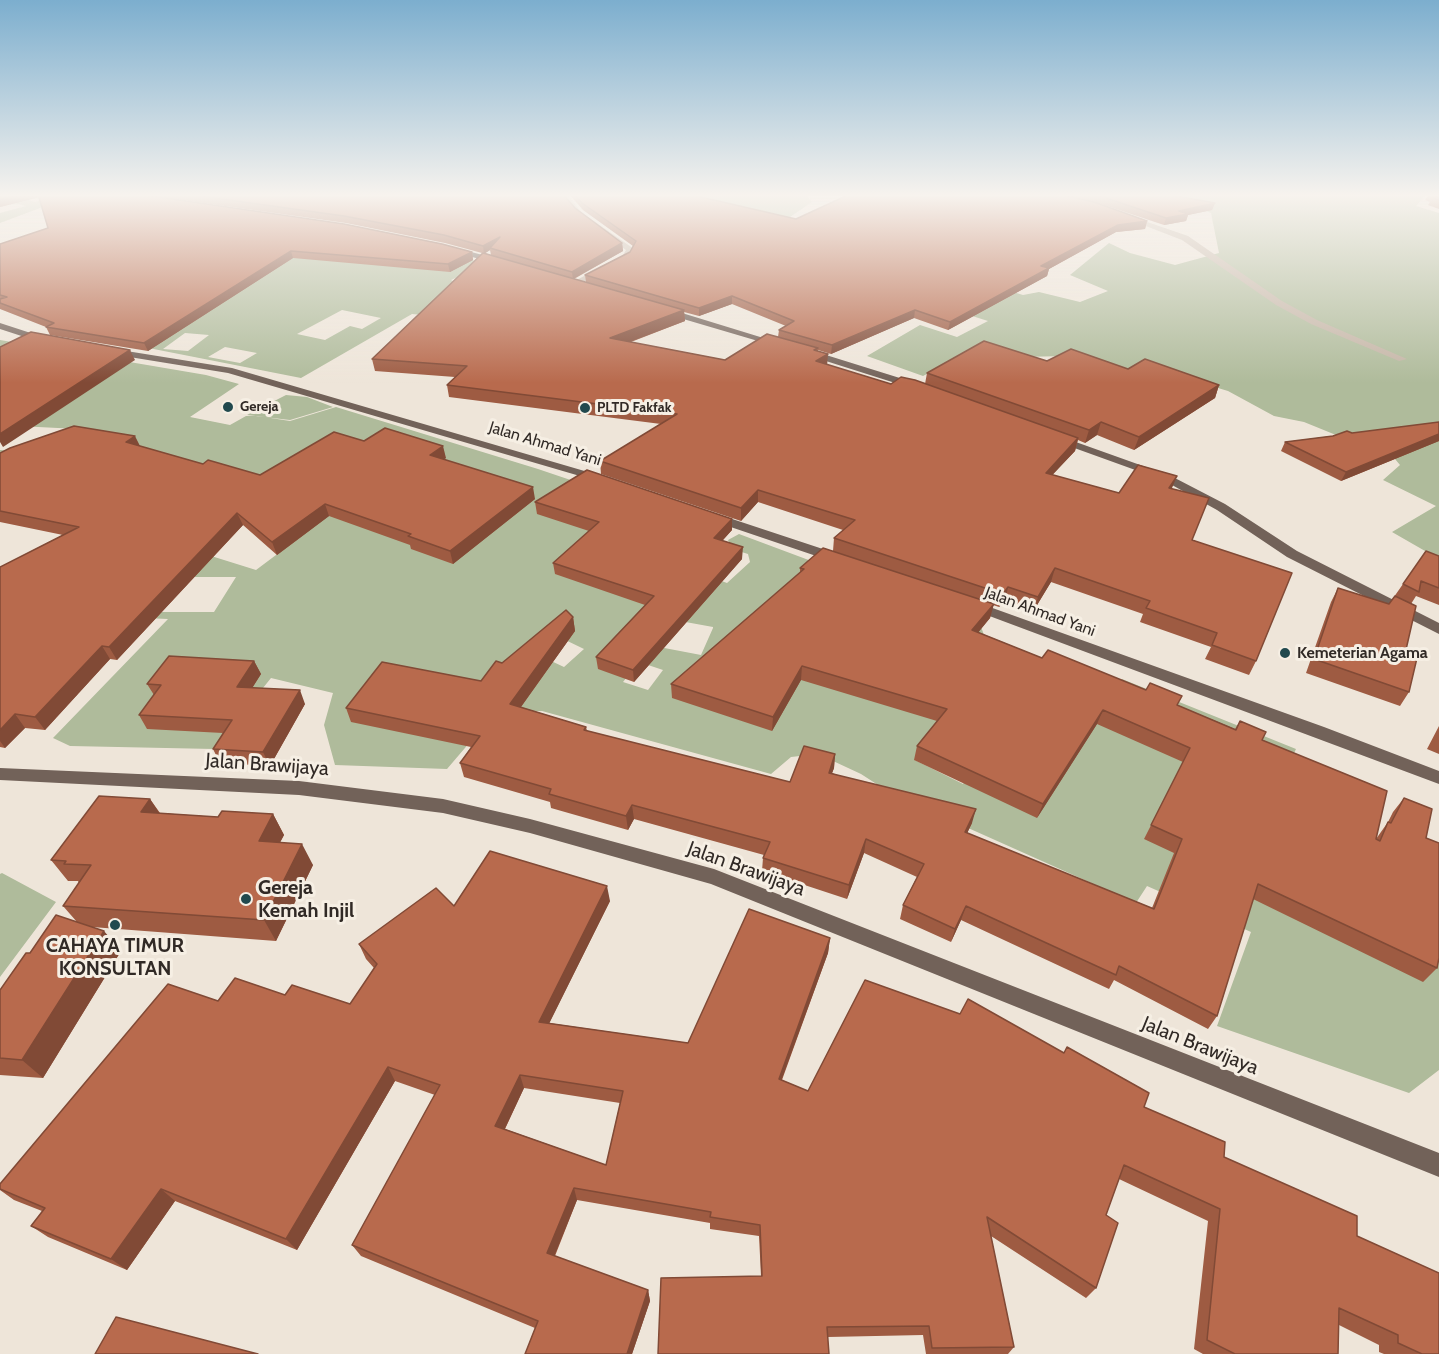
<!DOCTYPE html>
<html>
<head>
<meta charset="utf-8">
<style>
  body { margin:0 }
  canvas { display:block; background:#eee5d9 }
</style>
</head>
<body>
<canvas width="1439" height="1354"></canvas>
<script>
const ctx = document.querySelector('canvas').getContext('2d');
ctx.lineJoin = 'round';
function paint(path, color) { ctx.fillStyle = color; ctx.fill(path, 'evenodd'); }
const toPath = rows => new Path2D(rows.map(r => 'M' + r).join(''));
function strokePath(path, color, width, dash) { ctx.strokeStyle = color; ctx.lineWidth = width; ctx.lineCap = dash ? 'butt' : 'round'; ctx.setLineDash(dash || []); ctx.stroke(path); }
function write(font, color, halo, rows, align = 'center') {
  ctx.font = font + ' Cabin,sans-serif'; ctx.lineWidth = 6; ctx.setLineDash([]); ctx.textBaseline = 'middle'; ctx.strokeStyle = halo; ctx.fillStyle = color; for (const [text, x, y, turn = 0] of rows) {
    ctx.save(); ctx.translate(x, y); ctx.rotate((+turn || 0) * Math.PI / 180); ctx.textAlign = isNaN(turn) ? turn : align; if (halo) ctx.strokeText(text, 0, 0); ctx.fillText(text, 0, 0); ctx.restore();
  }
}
const green = toPath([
  [669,194,810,194,807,196,812,202,790,217,755,214],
  [1167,194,1427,194,1416,206,1439,213,1439,559,1392,532,1436,506,1383,480,1400,465,1395,459,1304,422,1274,416,1228,391,1148,367,1122,369,1067,356,1020,357,979,347,923,376,867,356,920,325,957,337,988,321,871,284,931,267,1023,295,1039,292,1080,302,1108,291,1070,275,1109,243,1130,253,1175,265,1219,253,1211,213],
  [12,195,35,202,54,196,48,205,0,223,0,213,26,206,10,202],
  [368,235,488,264,451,280,474,292,434,316,412,314,301,378,118,342,201,279],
  [342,310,381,318,362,329,350,326,325,340,297,334],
  [185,333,209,335,188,351,163,349],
  [225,347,257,353,240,363,208,357],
  [0,340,206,375,239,384,190,417,230,425,246,416,258,416,290,421,336,407,538,469,612,494,697,572,727,583,750,562,748,554,732,549,728,540,739,534,980,624,984,635,1094,728,1122,679,1296,749,1266,812,1439,911,1439,1070,1409,1093,1217,1026,1251,932,1147,886,1136,903,892,794,861,774,818,754,791,757,771,774,542,711,513,712,494,714,447,769,335,765,324,725,333,693,271,678,214,749,70,746,53,738,168,619,97,616,66,542,51,518,0,485,0,450,49,453,78,429,18,426,0,375],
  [223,514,300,537,256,570,176,545],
  [181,577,236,577,214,612,102,612],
  [647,615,713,627,713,628,701,655,633,642],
  [555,635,584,649,564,667,534,653],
  [639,662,663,670,648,690,623,682],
  [998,736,963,784,915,760],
  [286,395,307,397,333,407,290,420,247,415],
  [2,873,56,902,0,977,0,874]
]);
const minor = toPath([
  [561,194,567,194,581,212,634,249,629,258,576,286,572,284,573,282,623,255,626,250,577,214,561,194],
  [1127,215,1188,236,1282,301,1317,320,1407,359,1399,361,1311,324,1276,305,1182,240,1125,218,1127,215]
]);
const major = toPath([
  [452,247,502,260,503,262,499,264,449,251,448,249,452,247],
  [663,309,669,309,783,344,775,346,663,313,663,309],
  [0,323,46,338,48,340,43,343,0,329,0,323],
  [114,349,232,368,605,477,607,479,601,482,597,481,228,373,111,354,111,350,114,349],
  [810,350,919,384,920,386,911,388,807,355,805,353,810,350],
  [1059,436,1171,476,1225,504,1297,551,1439,623,1439,634,1287,557,1217,510,1163,480,1055,441,1055,437,1059,436],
  [714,513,841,555,842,558,841,561,831,561,710,520,708,517,714,513],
  [973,601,1324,727,1439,771,1439,784,968,608,966,605,968,602,973,601],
  [0,768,299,781,443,799,530,819,714,869,1439,1153,1439,1177,711,884,530,833,443,813,299,795,0,780,0,768]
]);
const wall = toPath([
  [0,194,138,194,472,252,473,260,450,272,293,258,148,351,50,335,46,327,0,309,0,244,48,228,39,197,0,207],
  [139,194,563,194,575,208,622,243,623,251,574,279,586,282,585,275,630,252,633,246,583,210,569,194,688,194,796,219,1147,221,1145,229,1116,232,1049,269,1047,276,948,330,914,318,831,354,818,350,818,351,827,365,891,384,925,384,927,373,1047,361,1128,369,1219,385,1215,398,1134,450,1097,435,1085,443,1078,440,1075,451,1052,475,1119,493,1172,489,1192,540,1256,661,1249,675,1205,659,1211,647,1140,622,1143,614,1051,582,1034,610,1005,601,999,607,993,605,990,618,978,632,1042,658,1177,705,1235,729,1240,721,1376,839,1388,822,1393,812,1404,798,1426,838,1437,968,1423,982,1253,899,1217,1016,1208,1029,1114,980,1109,989,961,920,951,942,900,919,903,905,917,877,864,853,847,899,762,871,763,858,764,855,634,819,628,830,551,808,550,802,464,777,460,763,471,747,351,722,346,708,481,681,502,663,573,617,575,631,521,707,586,727,587,731,790,782,835,754,834,768,832,773,972,823,967,833,1152,908,1174,853,1144,839,1183,762,1097,724,1037,818,914,760,917,746,937,721,801,680,772,731,672,698,671,684,800,573,800,568,833,551,834,538,843,530,758,502,741,521,601,474,600,461,661,424,449,397,447,385,455,377,375,371,372,359,482,253,445,243,346,223],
  [490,250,491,255,485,253],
  [732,304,786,326,779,330,778,337,725,360,631,342,685,321,684,312,699,316],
  [1061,194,1166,194,1215,203,1212,210,1188,215,1186,221,1164,225,1101,204],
  [1429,194,1439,194,1439,209,1428,205,1430,202,1425,200],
  [1439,422,1439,441,1341,481,1281,451,1285,442],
  [364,441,446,458,444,459,535,499,453,564,411,549,410,545,329,516,277,555,243,525,117,660,110,659,45,730,25,728,5,748,0,747,0,567,63,535,0,522,0,453,140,446,203,464,260,475],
  [535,502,732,519,732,530,722,541,742,559,634,682,598,669,596,657,645,605,555,574,553,563,589,531,537,514],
  [1439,556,1439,605,1416,596,1411,604,1405,654,1409,692,1400,706,1306,673,1331,602,1338,588,1389,604,1403,584],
  [254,661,261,674,252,688,305,704,270,766,220,763,213,749,223,733,147,729,139,715,154,695,147,684],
  [1439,726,1439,754,1427,749],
  [150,799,160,813,218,817,273,814,284,835,280,842,313,865,276,941,92,927,121,951,43,1078,0,1075,0,990,30,953,77,922,63,906,79,883,78,881,68,881,51,860],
  [610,901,549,1023,688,1043,830,938,828,953,782,1080,808,1091,1064,1053,1067,1047,1144,1107,1224,1157,1357,1236,1439,1354,1384,1354,1379,1352,1379,1345,1339,1325,1338,1354,1203,1354,1194,1349,1208,1221,1119,1179,1106,1215,1096,1288,1086,1298,991,1236,1014,1347,1008,1354,926,1354,923,1335,828,1337,761,1276,759,1236,710,1229,710,1223,577,1200,555,1256,648,1290,650,1301,632,1354,525,1354,535,1328,361,1256,352,1245,435,1095,395,1081,297,1250,175,1201,127,1270,48,1237,31,1226,42,1211,14,1200,0,1190,0,1184,218,1001,285,995,350,1004,374,968,366,959,359,944,454,906],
  [524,1088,620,1103,606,1165,505,1129]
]);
const shadedWall = toPath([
  [22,194,38,194,40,197,0,207,0,199],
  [1215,203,1212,210,1188,215,1186,221,1164,225,1166,218,1179,211],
  [1147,221,1145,229,1116,232,1049,269,1047,276,948,330,950,322,1041,266,1118,225],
  [500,237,490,248,490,250,484,254,483,246],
  [622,243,623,251,573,279,572,272],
  [291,251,293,258,148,351,144,343],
  [472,252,473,260,450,272,448,264],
  [732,296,732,304,699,316,699,308],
  [684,310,685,321,611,349,610,338],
  [915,310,914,318,831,354,832,345],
  [130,350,135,360,3,447,0,442,0,434],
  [828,354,827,366,816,361],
  [1219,385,1215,398,1134,450,1139,437],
  [1101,422,1097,435,1085,443,1089,430],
  [1439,434,1439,441,1341,481,1346,472],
  [135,436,141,448,126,442],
  [1078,438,1075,451,1042,486,1046,473],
  [443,446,446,458,432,467,430,455],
  [1177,476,1172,488,1169,488],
  [533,487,535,499,453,564,450,551],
  [758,490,758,502,741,521,741,508],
  [325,504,329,516,277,555,272,542],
  [237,513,243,525,117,660,109,647],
  [732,519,732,530,714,550,714,538],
  [743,547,742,559,634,682,633,670],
  [1055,568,1051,582,1034,610,1038,597],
  [1008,587,1005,601,999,607,1003,594],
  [994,604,990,618,969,644,972,630],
  [573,617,575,631,513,718,510,704],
  [102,646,110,659,45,730,35,717],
  [254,661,261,674,244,701,237,687],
  [802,666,801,680,772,731,773,717],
  [300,690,305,704,270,766,263,752],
  [1103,710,1097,724,1037,818,1043,804],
  [15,714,25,728,5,748,0,741,0,730],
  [835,754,834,768,827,787,829,773],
  [150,799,164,820,141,812],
  [632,805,634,819,628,830,626,816],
  [976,809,972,823,961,846,965,832],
  [273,814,284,835,270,862,259,841],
  [866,839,864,853,847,899,849,885],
  [302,844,313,865,276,941,264,920],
  [607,886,610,901,543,1036,539,1022],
  [966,906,961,920,951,942,955,929],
  [104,931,121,951,43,1078,22,1060],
  [830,938,828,953,777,1092,779,1079],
  [388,1067,395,1081,297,1250,286,1239],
  [520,1075,524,1088,500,1139,495,1126],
  [574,1188,577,1200,551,1264,547,1253],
  [161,1189,175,1201,127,1270,111,1259],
  [648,1290,650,1301,632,1354,627,1354]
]);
const building = toPath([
  [0,194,22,194,0,199,0,194],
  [38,194,138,194,344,224,442,244,472,252,448,264,291,251,144,343,46,327,54,323,0,303,0,299,7,297,0,295,0,244,48,228,38,194],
  [186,194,563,194,575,208,622,243,572,272,490,248,500,237,483,246,444,235,344,216,186,194],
  [574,194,688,194,796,219,850,194,1060,194,1097,203,1147,221,1118,225,1041,266,1049,268,950,322,915,310,832,345,779,330,794,321,732,296,699,308,585,275,630,252,636,241,582,203,574,194],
  [1089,194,1166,194,1215,203,1179,211,1188,214,1166,218,1103,197,1089,194],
  [1430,194,1439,194,1439,197,1430,194],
  [1439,197,1439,200,1432,198,1439,197],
  [483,253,684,310,610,338,725,360,767,334,818,348,814,350,828,354,816,361,891,384,901,377,915,380,1078,438,1046,473,1119,493,1138,465,1177,476,1169,488,1209,498,1192,540,1292,573,1256,661,1212,645,1217,633,1146,608,1150,601,1055,568,1038,597,1008,587,1003,594,834,538,855,520,758,490,741,508,600,461,677,414,447,385,467,366,372,359,483,253],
  [31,332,130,350,0,434,0,347,31,332],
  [984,341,1047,361,1071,349,1128,369,1145,359,1219,385,1139,437,1101,422,1089,430,927,373,984,341],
  [1439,422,1439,434,1346,472,1285,442,1333,436,1347,431,1352,433,1439,422],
  [74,426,135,436,126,442,203,464,208,460,260,475,334,432,364,441,385,428,443,446,430,455,533,487,450,551,408,536,411,534,325,504,272,542,237,513,109,647,102,646,35,717,15,714,0,730,0,567,79,527,0,511,0,453,10,448,74,426],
  [587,470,732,519,714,538,743,547,633,670,596,657,654,596,553,563,599,522,535,502,587,470],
  [823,548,994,604,972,630,1042,658,1048,650,1146,690,1150,683,1182,696,1177,705,1236,730,1240,721,1266,732,1262,740,1387,791,1376,839,1380,841,1388,822,1391,823,1404,798,1432,809,1426,838,1439,843,1439,958,1437,968,1258,884,1217,1016,1119,966,1116,975,966,906,955,929,903,905,924,864,866,839,849,885,763,858,770,842,632,805,626,816,549,794,551,789,460,763,480,736,346,708,382,662,481,681,496,661,502,663,566,610,573,617,510,704,586,727,584,730,790,782,804,746,835,754,829,773,976,809,965,832,1154,909,1182,839,1151,825,1190,748,1103,710,1043,804,917,746,947,709,802,666,773,717,671,684,804,569,800,568,823,548],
  [1426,551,1439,556,1439,588,1421,581,1419,592,1403,584,1426,551],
  [1338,588,1389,604,1395,596,1416,606,1405,654,1417,658,1409,692,1314,659,1338,588],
  [169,656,254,661,237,687,300,690,263,752,213,749,232,720,139,715,161,685,147,684,169,656],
  [99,796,150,799,141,812,218,817,222,811,273,814,259,841,302,844,264,920,63,906,91,865,64,864,66,861,51,860,99,796],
  [490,851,607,886,539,1022,688,1043,749,909,830,938,779,1079,808,1091,865,980,960,1014,968,999,1064,1053,1067,1047,1149,1093,1144,1107,1225,1142,1224,1157,1357,1216,1357,1236,1439,1273,1439,1354,1422,1354,1398,1343,1398,1335,1339,1308,1338,1354,1235,1354,1207,1340,1220,1209,1124,1165,1106,1215,1118,1223,1096,1288,987,1217,1014,1347,932,1348,929,1326,827,1327,829,1354,658,1354,661,1278,762,1276,760,1225,710,1217,711,1212,574,1188,547,1253,648,1290,627,1354,525,1354,538,1321,352,1245,440,1085,388,1067,286,1239,161,1189,111,1259,31,1226,45,1208,0,1189,0,1184,168,984,218,1001,235,978,285,995,292,985,350,1004,377,964,359,944,436,888,454,906,490,851],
  [520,1075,623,1091,606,1165,495,1126,520,1075],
  [56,915,104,931,22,1060,0,1058,0,990,26,953,30,953,56,915],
  [116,1317,258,1354,95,1354,116,1317]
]);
const markers = [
  [228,407,6,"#21494e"],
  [585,408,6,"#21494e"],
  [1285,653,6,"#21494e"],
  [246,899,6,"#21494e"],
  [115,925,6,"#21494e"]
];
const farPoinames = [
  ["Gereja",240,407],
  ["PLTD Fakfak",597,408]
];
const streetNames = [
  ["Jalan Ahmad Yani",545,444,17],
  ["Jalan Ahmad Yani",1040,612,20]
];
const poiNames = [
  ["Kemeterian Agama",1297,653]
];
const nearStreetnames = [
  ["Jalan Brawijaya",267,765,4],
  ["Jalan Brawijaya",746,869,20],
  ["Jalan Brawijaya",1200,1046,22]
];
const nearPoinames = [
  ["Gereja",258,888],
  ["Kemah Injil",258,911],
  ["CAHAYA TIMUR",115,946,"center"],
  ["KONSULTAN",115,969,"center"]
];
paint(green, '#afbb9b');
paint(minor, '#c4b5a6');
paint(major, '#726259');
paint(wall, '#9e5b42');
paint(shadedWall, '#814a36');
paint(building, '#b86a4d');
strokePath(building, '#814a36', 1.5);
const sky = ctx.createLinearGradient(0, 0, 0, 383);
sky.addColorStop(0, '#7caece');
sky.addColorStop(0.51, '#f7f3ee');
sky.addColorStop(1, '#f7f3ee00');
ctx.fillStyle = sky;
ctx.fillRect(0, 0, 1439, 383);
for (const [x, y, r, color] of markers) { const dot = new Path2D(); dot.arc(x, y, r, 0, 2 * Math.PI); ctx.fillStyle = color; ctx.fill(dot); strokePath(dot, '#f6efe4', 2); }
write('bold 14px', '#312a26', '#f6efe4', farPoinames, 'left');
write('16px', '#312a26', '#f6efe4', streetNames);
write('bold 16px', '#312a26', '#f6efe4', poiNames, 'left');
write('20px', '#312a26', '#f6efe4', nearStreetnames);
write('bold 20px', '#312a26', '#f6efe4', nearPoinames, 'left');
</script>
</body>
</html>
